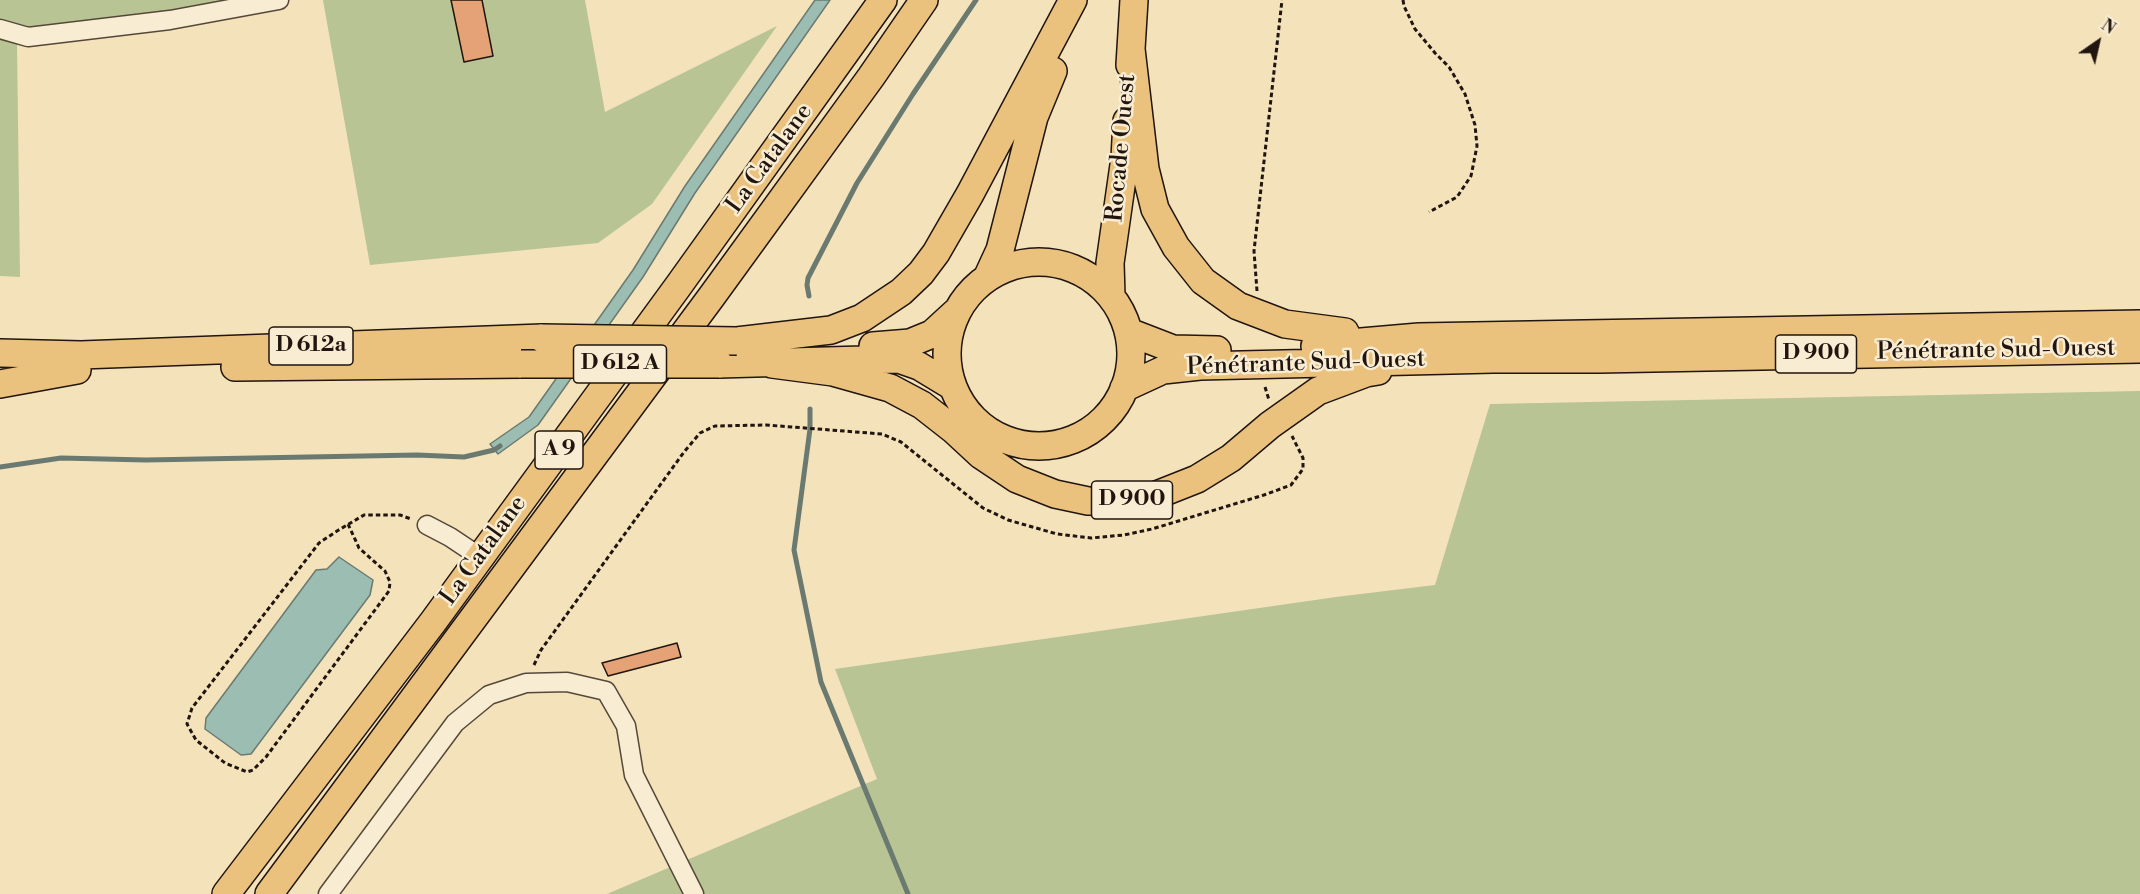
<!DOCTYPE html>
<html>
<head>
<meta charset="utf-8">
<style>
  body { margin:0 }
  #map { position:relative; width:2140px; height:894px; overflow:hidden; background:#f4e2ba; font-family:"Libre Bodoni",serif }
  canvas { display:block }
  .north { position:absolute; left:2068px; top:12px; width:60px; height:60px; -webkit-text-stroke:4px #f8ecd2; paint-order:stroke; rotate:34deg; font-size:16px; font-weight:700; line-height:24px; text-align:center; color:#20150f }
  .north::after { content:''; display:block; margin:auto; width:21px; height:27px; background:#20150f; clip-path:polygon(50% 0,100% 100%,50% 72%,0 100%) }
</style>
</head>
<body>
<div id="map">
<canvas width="2140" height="894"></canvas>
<div class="north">N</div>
</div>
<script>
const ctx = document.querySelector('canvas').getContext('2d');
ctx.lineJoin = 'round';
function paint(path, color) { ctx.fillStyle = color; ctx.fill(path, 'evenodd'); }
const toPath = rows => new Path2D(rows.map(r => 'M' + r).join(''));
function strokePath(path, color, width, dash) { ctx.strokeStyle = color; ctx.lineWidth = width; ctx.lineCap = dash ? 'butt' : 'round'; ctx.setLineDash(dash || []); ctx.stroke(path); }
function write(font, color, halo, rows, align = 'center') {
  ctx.font = font + ' "Libre Bodoni",serif'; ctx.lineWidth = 5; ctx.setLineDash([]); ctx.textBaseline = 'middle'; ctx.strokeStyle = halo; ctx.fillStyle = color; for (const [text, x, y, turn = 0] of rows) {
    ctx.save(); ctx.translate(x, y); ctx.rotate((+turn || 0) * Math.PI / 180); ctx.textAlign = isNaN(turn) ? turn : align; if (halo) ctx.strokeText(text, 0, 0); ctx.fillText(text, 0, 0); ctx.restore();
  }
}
const green = toPath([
  [0,0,226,0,227,4,28,29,0,21],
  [323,0,585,0,605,112,777,26,652,204,598,243,370,265],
  [0,37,17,44,20,277,0,276],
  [2140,391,2140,894,607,894,877,779,835,669,1336,597,1435,585,1490,404]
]);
const water = toPath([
  [815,0,830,0,695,193,643,277,538,425,498,454,490,444,529,417,633,270,685,186,815,0],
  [339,557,373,580,370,595,251,754,241,755,205,729,206,718,316,570,327,569,339,557]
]);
const stream = toPath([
  [809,296,807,285,808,278,857,183,913,94,976,0],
  [810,409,810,429,794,550,821,682,908,894],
  [0,467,61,458,146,460,417,455,464,457,494,450,500,446]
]);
const building = toPath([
  [451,0,482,0,493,56,464,62,451,0],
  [677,643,681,657,608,676,602,663,677,643]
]);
const path = toPath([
  [1403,0,1404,6,1415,29,1435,53,1449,67,1465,94,1475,125,1477,146,1471,176,1457,197,1429,212],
  [1257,291,1254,251,1282,0],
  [1265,387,1269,400],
  [348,524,359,548,385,571,390,582,389,591,266,757,253,770,247,772,225,763,196,740,187,724,192,708,319,543,337,531,364,515,400,515,411,519],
  [534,665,541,650,684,452,700,433,715,426,766,425,882,434,901,442,983,508,1008,520,1057,534,1091,538,1124,535,1152,529,1264,495,1291,485,1303,469,1303,458,1292,436]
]);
const minor = toPath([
  [0,29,28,37,170,20,279,0],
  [427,525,450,537,480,557],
  [328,894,455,723,489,695,526,683,567,682,606,691,626,726,634,775,694,894]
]);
const highway = toPath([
  [1131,49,1145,169,1155,209,1176,247,1203,281,1238,306,1285,324,1345,332],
  [1130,65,1134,0],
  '947 354a92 92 0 1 1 184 0a92 92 0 1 1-184 0Z',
  [988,276,1000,250,1034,117,1053,71],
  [1111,296,1110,263,1125,158,1127,121],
  [1129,332,1173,349,1217,350],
  [737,341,831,330,862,318,901,292,921,273,936,253,970,194,1073,0],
  [873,346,910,343,932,334,956,312],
  [1315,346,1419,337,2140,324],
  [0,353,81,355,542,338],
  [719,364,899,359,919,366,952,386],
  [772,364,833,372,890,388,922,405,954,430,981,455,1017,479,1055,494,1088,501,1122,502,1149,498,1197,479,1231,458,1270,425,1318,391,1366,373,1378,371],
  [235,367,521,364],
  [0,384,77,370],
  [1124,388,1163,370,1200,366,1493,359,1599,359,2140,349],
  [226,894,433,622,679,285,883,0],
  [269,894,712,296,871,77,924,0]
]);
const highwayBridge = toPath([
  [542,338,737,341],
  [521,364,719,364]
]);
const shields = [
  [311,346,84],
  [1816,354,81],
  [620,364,93],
  [559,450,48],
  [1132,500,81]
];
const shieldNames = [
  ["D 612a",311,346],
  ["D 900",1816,354],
  ["D 612 A",620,364],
  ["A 9",559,450],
  ["D 900",1132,500]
];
const streetNames = [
  ["Rocade Ouest",1122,148,-85],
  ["La Catalane",770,159,-54],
  ["Pénétrante Sud-Ouest",1996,351,-1],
  ["Pénétrante Sud-Ouest",1306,364,-2],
  ["La Catalane",484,551,-54]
];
paint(green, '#b8c493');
paint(water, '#9cbdb2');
strokePath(water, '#6a7a71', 1.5);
strokePath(stream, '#6a7a71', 5);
paint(building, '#e5a277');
strokePath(building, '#20150f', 1.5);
strokePath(minor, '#55483a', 21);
strokePath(highway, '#20150f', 30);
strokePath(path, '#20150f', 3, [4.5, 3]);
strokePath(minor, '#f8ecd2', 18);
strokePath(highway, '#eac17d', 27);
strokePath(highwayBridge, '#20150f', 30, []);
strokePath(highwayBridge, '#eac17d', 27);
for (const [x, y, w] of shields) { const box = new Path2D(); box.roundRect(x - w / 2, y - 19, w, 38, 4.5); ctx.fillStyle = '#f8ecd2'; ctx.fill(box); strokePath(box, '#20150f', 1.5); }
write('bold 22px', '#20150f', null, shieldNames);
write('24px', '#20150f', '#f8ecd2', streetNames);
</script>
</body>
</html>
